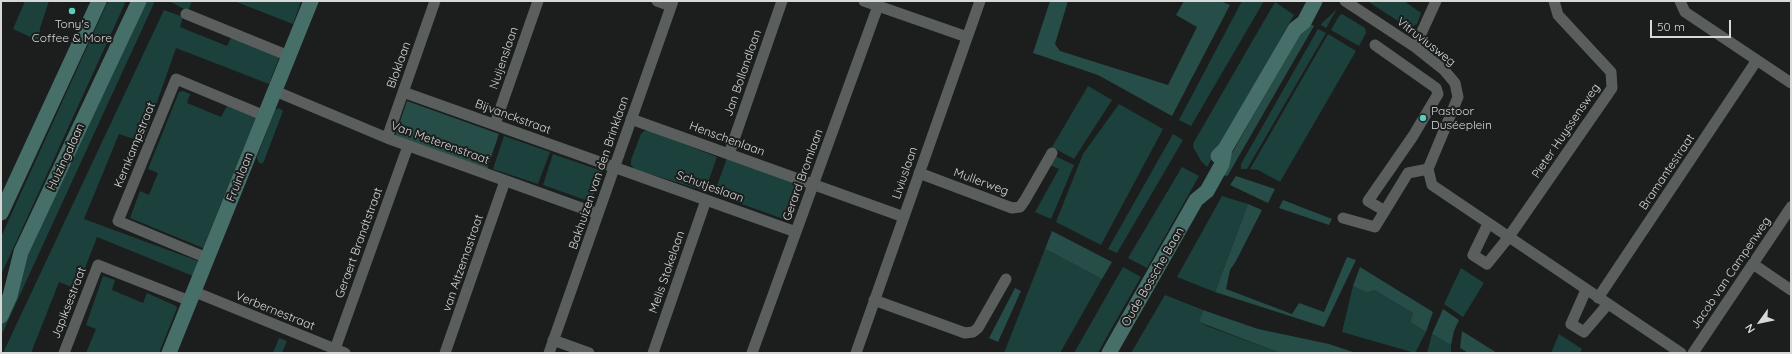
<!DOCTYPE html>
<html>
<head>
<meta charset="utf-8">
<style>
  body { margin:0 }
  #map { position:relative; width:1792px; height:354px; overflow:hidden; background:#1b1e1d; font-family:Quicksand,sans-serif }
  canvas { display:block }
  .frame { position:absolute; inset:0; border:2px solid #d7d8d8; pointer-events:none }
  .north { position:absolute; left:1740px; top:302px; width:40px; height:40px; -webkit-text-stroke:3px #1b1e1d; paint-order:stroke; rotate:237deg; font-size:11px; font-weight:700; line-height:16px; text-align:center; color:#d7d8d8 }
  .north::after { content:''; display:block; margin:auto; width:14px; height:18px; background:#d7d8d8; clip-path:polygon(50% 0,100% 100%,50% 72%,0 100%) }
  .scale { position:absolute; left:1650px; top:20px; width:81px; height:18px; box-sizing:border-box; border:2px solid #d7d8d8; border-top:0; padding-left:5px; font-size:12px; line-height:14px; white-space:nowrap; color:#d7d8d8; -webkit-text-stroke:3px #1b1e1d; paint-order:stroke }
</style>
</head>
<body>
<div id="map">
<canvas width="1792" height="354"></canvas>
<div class="frame"></div>
<div class="north">N</div>
<div class="scale">50 m</div>
</div>
<script>
const ctx = document.querySelector('canvas').getContext('2d');
ctx.lineJoin = 'round';
function paint(path, color) { ctx.fillStyle = color; ctx.fill(path, 'evenodd'); }
const toPath = rows => new Path2D(rows.map(r => 'M' + r).join(''));
function strokePath(path, color, width, dash) { ctx.strokeStyle = color; ctx.lineWidth = width; ctx.lineCap = dash ? 'butt' : 'round'; ctx.setLineDash(dash || []); ctx.stroke(path); }
function write(font, color, halo, rows, align = 'center') {
  ctx.font = font + ' Quicksand,sans-serif'; ctx.lineWidth = 4; ctx.setLineDash([]); ctx.textBaseline = 'middle'; ctx.strokeStyle = halo; ctx.fillStyle = color; for (const [text, x, y, turn = 0] of rows) {
    ctx.save(); ctx.translate(x, y); ctx.rotate((+turn || 0) * Math.PI / 180); ctx.textAlign = isNaN(turn) ? turn : align; if (halo) ctx.strokeText(text, 0, 0); ctx.fillText(text, 0, 0); ctx.restore();
  }
}
const green = toPath([
  [25,1,49,1,40,28,39,41,13,29],
  [108,1,126,1,1,275,1,237],
  [143,1,155,1,1,336,1,326,13,298,26,253],
  [169,1,192,1,188,11],
  [234,1,301,1,293,24],
  [1242,1,1264,1,1191,126,1179,120],
  [1367,1,1404,1,1421,13,1417,24,1409,28],
  [1275,2,1294,15,1207,167,1201,161,1193,147,1194,142],
  [1337,9,1326,28,1321,25,1322,23],
  [164,10,183,17,180,27,227,46,232,36,280,55,269,84,176,48,143,142,119,134,84,219,198,261,193,276,97,237,77,289,59,282,31,353,3,353],
  [1342,14,1365,28,1366,33,1359,46,1331,30,1339,16],
  [1318,29,1326,33,1247,169,1241,169,1241,164],
  [1328,34,1356,51,1280,182,1258,170,1250,169],
  [1088,86,1112,100,1074,159,1052,147],
  [183,91,190,94,187,103,221,117,227,106,256,117,203,248,130,218,140,191,149,195,158,173,148,169,179,92],
  [1119,104,1163,129,1101,245,1056,222,1083,154],
  [279,108,283,111,264,161,262,164,258,162,257,157,275,110],
  [648,130,717,157,705,191,634,169,631,165,631,160,641,134,644,131],
  [1173,134,1183,140,1117,253,1108,249],
  [504,136,550,152,538,184,493,169],
  [553,154,602,171,591,202,543,185],
  [1055,156,1074,165,1051,219,1035,212,1059,169,1050,165],
  [727,158,802,185,789,221,714,194],
  [1182,167,1199,176,1147,268,1128,258],
  [1222,196,1248,204,1215,292,1177,277],
  [1045,249,1102,279,1060,353,1004,353],
  [1123,267,1141,277,1114,324,1098,353,1074,353],
  [1461,268,1484,283,1463,317,1444,304],
  [103,276,115,280,112,290,143,303,147,293,176,306,177,308,159,353,86,353,96,329,86,325],
  [1353,286,1367,293,1374,290,1413,313,1410,322,1426,332,1415,353,1342,332],
  [1165,295,1203,310,1199,322,1207,326,1280,353,1131,353],
  [1432,334,1451,345,1451,353,1427,353],
  [1559,334,1582,349,1580,353,1551,353],
  [279,338,287,341,282,353,273,353]
]);
const forest = toPath([
  [1050,1,1068,1,1055,44,1060,51,1168,85,1197,27,1176,15,1184,1,1221,1,1230,5,1172,116,1098,75,1033,53],
  [1307,22,1314,26,1228,175,1226,176,1220,174],
  [407,101,499,134,487,169,395,136],
  [1236,176,1275,189,1268,203,1230,185],
  [1283,200,1332,219,1329,225,1279,208],
  [1248,204,1262,210,1236,261,1230,270,1226,289,1292,314,1299,303,1324,312,1347,257,1356,260,1324,327,1215,292],
  [1052,231,1112,262,1102,279,1045,249],
  [1360,267,1433,312,1426,332,1410,322,1413,313,1374,290,1367,293,1353,286],
  [1015,288,1021,291,998,342,989,338],
  [1443,309,1459,320,1454,331,1451,345,1432,334],
  [1203,310,1258,329,1329,344,1356,353,1280,353,1199,322],
  [1462,331,1497,353,1468,353,1460,348]
]);
const street = toPath([
  [657,1,671,6],
  [864,1,967,37],
  [1345,1,1415,47,1444,70,1455,83,1458,97,1428,169],
  [1680,1,1685,12,1791,83],
  [186,14,289,56],
  [1375,45,1436,88,1438,94,1413,136,1368,201,1385,211],
  [1415,47,1436,1],
  [275,91,387,138,598,214],
  [403,92,796,232],
  [631,119,904,217],
  [495,124,538,1],
  [387,138,435,1],
  [729,154,782,1],
  [1428,169,1432,185,1681,353],
  [919,173,1012,208,1020,207,1025,200,1052,153],
  [1343,218,1375,227,1408,173,1428,169],
  [1488,224,1473,255,1487,264,1508,238,1612,88,1611,72,1558,15,1554,1],
  [207,258,118,221,176,79,265,116],
  [1753,264,1791,290],
  [1586,290,1571,324,1584,332,1608,304],
  [195,292,345,353],
  [1598,298,1757,60],
  [874,300,965,333,973,332,978,328,1006,279],
  [553,340,589,353],
  [335,349,408,146],
  [64,353,98,265,190,301],
  [445,353,505,181],
  [549,353,673,1],
  [653,353,706,200],
  [752,353,878,6],
  [856,353,980,1],
  [1693,353,1791,207]
]);
const secondary = toPath([
  [1218,156,1225,149,1295,29,1304,22,1315,1],
  [1,213,99,1],
  [1,316,10,296,21,252,139,1],
  [169,353,311,1],
  [1109,353,1196,200,1207,191,1222,164,1225,149]
]);
const markers = [
  [72,11,4,"#5acebd"],
  [1423,118,4,"#5acebd"]
];
const poiNames = [
  ["Tony's",72,24],
  ["Coffee & More",72,38],
  ["Pastoor",1431,111,"left"],
  ["Duséeplein",1431,125,"left"]
];
const streetNames = [
  ["Vitruviusweg",1426,42,38],
  ["Nuijenslaan",504,58,-71],
  ["Bloklaan",399,65,-70],
  ["Jan Bollandlaan",743,73,-71],
  ["Bijvanckstraat",513,117,20],
  ["Pieter Huyssensweg",1566,131,-56],
  ["Henschenlaan",727,139,20],
  ["Van Meterenstraat",440,143,20],
  ["Kernkampstraat",135,145,-68],
  ["Huizingalaan",66,157,-65],
  ["Bramantestraat",1667,172,-56],
  ["Bakhuizen van den Brinklaan",599,173,-71],
  ["Liviuslaan",905,173,-71],
  ["Gerard Bromlaan",803,175,-70],
  ["Fruinlaan",240,177,-68],
  ["Mullerweg",981,182,20],
  ["Schutjeslaan",710,187,20],
  ["Geraert Brandtstraat",359,243,-70],
  ["van Aitzemastraat",463,263,-71],
  ["Melis Stokelaan",667,272,-71],
  ["Jacob van Campenweg",1731,273,-56],
  ["Oude Bossche Baan",1153,277,-60],
  ["Japiksestraat",69,303,-69],
  ["Verbernestraat",275,311,22]
];
paint(green, '#1c413c');
paint(forest, '#264d47');
strokePath(street, '#5a5e5d', 11);
strokePath(secondary, '#466f6a', 15);
for (const [x, y, r, color] of markers) { const dot = new Path2D(); dot.arc(x, y, r, 0, 2 * Math.PI); ctx.fillStyle = color; ctx.fill(dot); strokePath(dot, '#1b1e1d', 1.5); }
write('12px', '#d7d8d8', '#1b1e1d', poiNames);
write('12px', '#d7d8d8', '#1b1e1d', streetNames);
</script>
</body>
</html>
